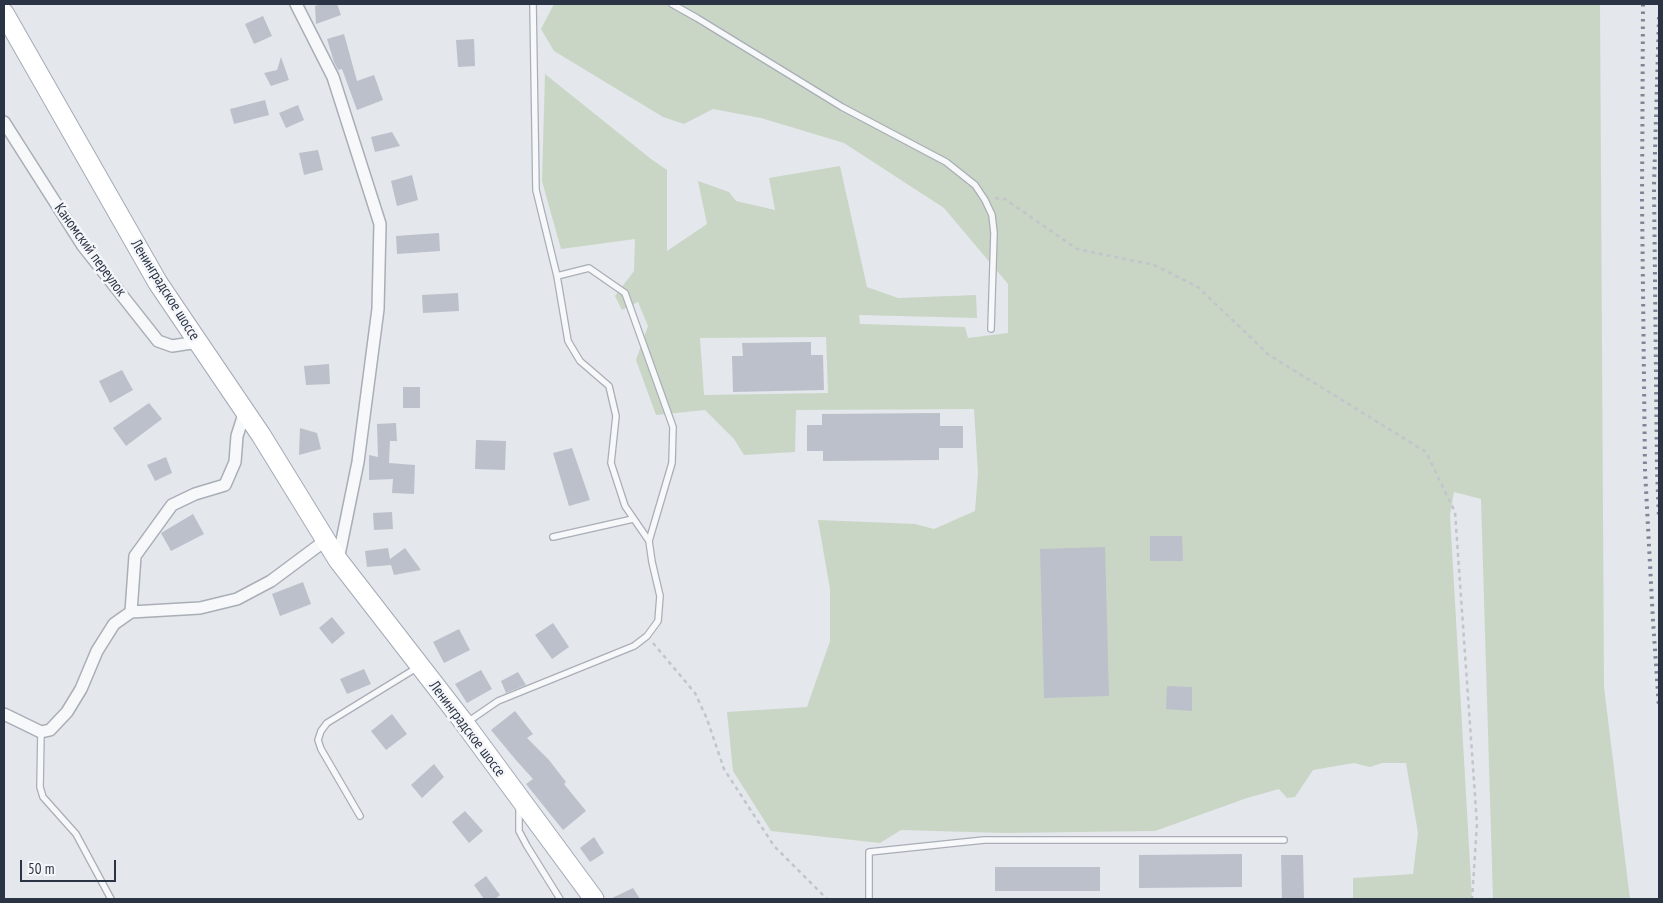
<!DOCTYPE html>
<html>
<head>
<meta charset="utf-8">
<style>
  body { margin:0 }
  #map { position:relative; width:1663px; height:903px; overflow:hidden; background:#e4e7ec; font-family:"PT Sans Narrow",sans-serif }
  canvas { display:block }
  .frame { position:absolute; inset:0; border:5px solid #2b3445; pointer-events:none }
  .scale { position:absolute; left:20px; top:860px; width:96px; height:22px; box-sizing:border-box; border:2px solid #2b3445; border-top:0; padding-left:6px; font-size:15px; line-height:18px; white-space:nowrap; color:#2b3445; -webkit-text-stroke:4px #f4f6f9; paint-order:stroke }
</style>
</head>
<body>
<div id="map">
<canvas width="1663" height="903"></canvas>
<div class="frame"></div>
<div class="scale">50 m</div>
</div>
<script>
const ctx = document.querySelector('canvas').getContext('2d');
ctx.lineJoin = 'round';
function paint(path, color) { ctx.fillStyle = color; ctx.fill(path, 'evenodd'); }
const toPath = rows => new Path2D(rows.map(r => 'M' + r).join(''));
function strokePath(path, color, width, dash) { ctx.strokeStyle = color; ctx.lineWidth = width; ctx.lineCap = dash ? 'butt' : 'round'; ctx.setLineDash(dash || []); ctx.stroke(path); }
function write(font, color, halo, rows, align = 'center') {
  ctx.font = font + ' "PT Sans Narrow",sans-serif'; ctx.lineWidth = 5; ctx.setLineDash([]); ctx.textBaseline = 'middle'; ctx.strokeStyle = halo; ctx.fillStyle = color; for (const [text, x, y, turn = 0] of rows) {
    ctx.save(); ctx.translate(x, y); ctx.rotate((+turn || 0) * Math.PI / 180); ctx.textAlign = isNaN(turn) ? turn : align; if (halo) ctx.strokeText(text, 0, 0); ctx.fillText(text, 0, 0); ctx.restore();
  }
}
const green = toPath([
  [554,4,1600,4,1604,687,1630,899,1493,899,1481,499,1454,492,1450,515,1472,899,1353,899,1353,878,1413,874,1418,833,1406,763,1382,763,1370,767,1354,763,1313,770,1295,797,1287,798,1279,789,1247,798,1155,831,1004,833,901,830,880,843,771,831,733,771,727,712,807,707,830,641,830,589,818,520,915,524,934,529,975,511,978,473,974,409,796,410,795,452,744,455,734,439,705,410,656,415,636,360,648,326,638,302,622,310,615,296,634,271,635,239,561,249,542,181,545,74,651,159,667,170,667,251,707,224,698,181,729,192,736,201,775,210,769,178,840,166,867,287,898,298,976,295,977,318,859,315,860,324,965,327,968,338,1008,333,1008,284,944,208,844,143,761,118,713,109,684,124,663,117,554,51,541,29],
  [826,337,828,393,704,395,700,338]
]);
const building = toPath([
  [322,4,337,4,341,15,316,24,315,6],
  [263,16,272,36,254,44,245,24],
  [344,34,357,81,374,75,383,100,357,110,342,69,338,70,334,62,327,39],
  [474,39,475,66,458,67,456,40],
  [281,57,289,80,271,86,264,73,277,70],
  [265,100,269,115,234,124,230,109],
  [298,105,304,120,286,128,279,113],
  [392,132,400,146,375,152,371,137],
  [318,150,323,170,304,175,299,153],
  [412,175,418,200,397,206,391,181],
  [439,233,440,251,397,254,396,236],
  [458,293,459,311,423,313,422,295],
  [811,342,811,355,823,355,824,390,733,392,732,356,743,356,742,343],
  [329,364,330,384,306,385,304,366],
  [122,370,133,390,110,403,99,381],
  [403,387,420,387,420,408,403,408],
  [149,403,162,419,126,446,113,428],
  [940,413,940,426,963,426,963,448,939,448,939,460,823,461,823,451,807,451,807,425,822,425,822,414],
  [396,423,397,441,390,441,389,463,415,465,414,494,392,493,393,479,369,480,369,455,378,457,377,424],
  [300,428,317,433,321,449,299,455],
  [476,440,506,441,505,470,475,469],
  [572,448,590,500,569,506,553,453],
  [166,457,172,473,155,481,147,465],
  [392,512,393,529,374,530,373,513],
  [193,514,204,534,171,551,161,533],
  [1150,536,1182,536,1183,561,1150,561],
  [1105,547,1109,696,1044,698,1040,549],
  [388,548,390,559,405,548,421,570,394,575,391,565,367,567,365,551],
  [303,582,311,604,280,616,272,594],
  [332,617,345,633,332,644,319,628],
  [553,623,569,647,552,659,535,635],
  [459,629,470,650,444,663,433,642],
  [364,669,371,684,347,694,340,679],
  [481,670,492,689,467,703,455,684],
  [518,672,526,685,506,693,501,681],
  [1167,686,1192,687,1192,711,1166,709],
  [515,711,533,734,527,738,549,760,566,782,564,784,586,811,563,830,526,784,533,779,515,759,491,730],
  [392,714,407,734,386,750,371,731],
  [434,764,444,777,422,798,411,785],
  [465,811,483,831,469,843,452,822],
  [594,837,604,853,590,862,580,848],
  [1242,854,1242,887,1139,888,1139,855],
  [1281,855,1303,855,1304,899,1282,899],
  [995,867,1100,867,1100,891,995,891],
  [486,876,500,895,495,899,484,899,474,885],
  [633,888,640,899,610,899]
]);
const path = toPath([
  [995,198,1005,199,1077,249,1154,265,1198,287,1269,355,1426,452,1455,512,1477,824,1472,899],
  [653,643,695,693,707,719,724,769,774,846,827,899]
]);
const service = toPath([
  [672,4,697,18,842,107,946,162,975,185,985,200,992,215,994,233,991,329],
  [557,276,568,341,580,361,609,386,616,416,611,463,625,506,649,541],
  [553,537,633,519],
  [466,723,498,701,634,646,647,636,658,621,660,596,652,562,649,541,672,463,673,427,625,293,589,268,557,276,536,190,533,4],
  [41,732,40,787,43,797,76,834,111,899],
  [519,808,519,831,527,846,560,899],
  [360,816,321,749,318,740,321,731,327,723,418,667],
  [869,899,869,852,984,840,1284,840]
]);
const minor = toPath([
  [296,4,333,77,380,224,378,309,358,462,338,560],
  [4,122,83,246,158,341,172,346,198,342],
  [131,612,135,556,172,505,195,494,225,485,235,462,237,436,245,411],
  [4,714,41,732,50,730,67,712,81,689,97,651,114,624,131,612,200,608,237,599,271,581,326,540]
]);
const primary = toPath([
  [4,13,158,283,261,435,338,560,462,720,594,899]
]);
const rail = toPath([
  [1643,4,1642,201,1645,470,1653,621,1659,708],
  [1659,17,1654,185,1657,470,1659,518]
]);
const streetNames = [
  ["Каномский переулок",90,250,54],
  ["Ленинградское шоссе",165,290,58],
  ["Ленинградское шоссе",467,729,53]
];
paint(green, '#c9d6c5');
paint(building, '#bbc0ca');
strokePath(service, '#a9aeb7', 8);
strokePath(minor, '#a9aeb7', 14);
strokePath(primary, '#a3abb8', 21);
strokePath(path, '#c2c5cb', 2.5, [4, 4]);
strokePath(service, '#f7f8fa', 5.5);
strokePath(minor, '#f7f8fa', 11);
strokePath(primary, '#fff', 19);
strokePath(rail, '#7d8696', 4, [2.5, 5]);
write('15px', '#2b3445', '#f4f6f9', streetNames);
</script>
</body>
</html>
